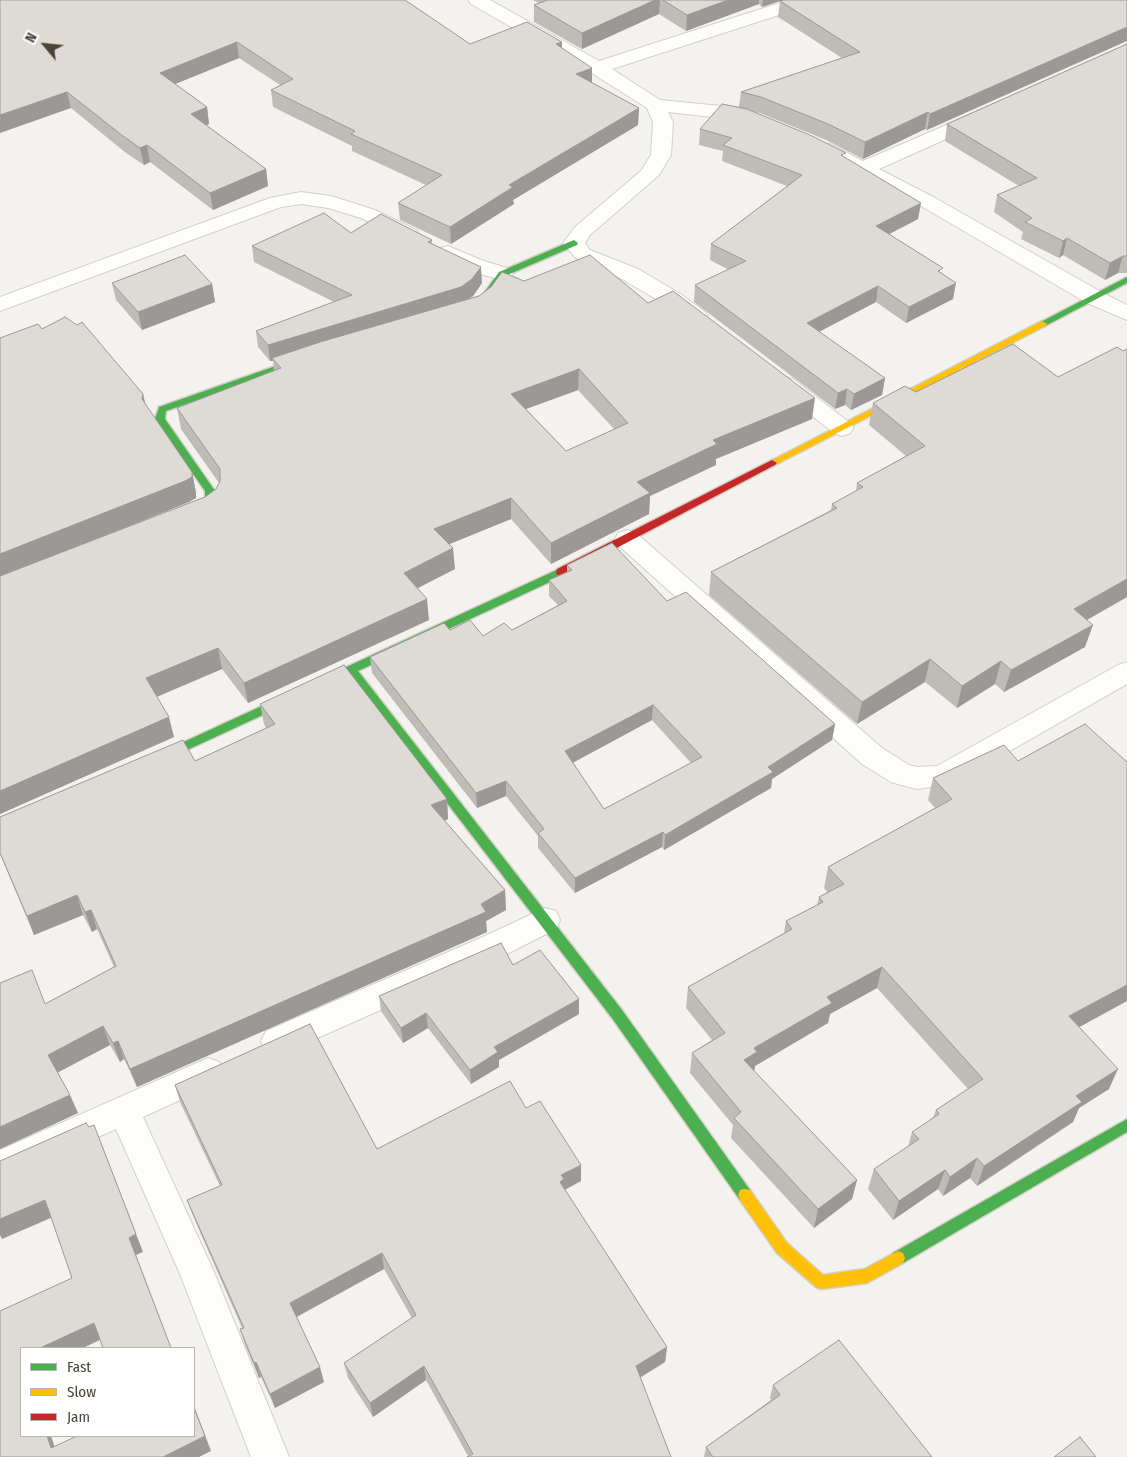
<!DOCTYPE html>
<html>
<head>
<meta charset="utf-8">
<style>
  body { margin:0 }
  #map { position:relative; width:1127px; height:1457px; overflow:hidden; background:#f4f2ee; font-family:"Fira Sans Condensed",sans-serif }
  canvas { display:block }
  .legend { position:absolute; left:20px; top:1347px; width:175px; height:90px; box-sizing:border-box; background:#fff; border:1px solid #b7b4b0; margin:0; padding:6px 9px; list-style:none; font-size:15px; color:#4b4439 }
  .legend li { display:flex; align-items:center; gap:10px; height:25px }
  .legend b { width:25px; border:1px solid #b7b4b0 }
  .north { position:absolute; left:20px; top:20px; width:50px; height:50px; -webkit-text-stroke:4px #fff; paint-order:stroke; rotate:298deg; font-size:14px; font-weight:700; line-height:20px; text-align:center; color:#4b4439 }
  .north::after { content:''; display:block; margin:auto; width:18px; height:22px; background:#4b4439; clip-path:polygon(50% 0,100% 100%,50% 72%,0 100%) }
</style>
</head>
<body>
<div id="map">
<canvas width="1127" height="1457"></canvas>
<ul class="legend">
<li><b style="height:6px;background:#4caf50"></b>Fast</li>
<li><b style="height:6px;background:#ffc107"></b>Slow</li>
<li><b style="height:6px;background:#c62828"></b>Jam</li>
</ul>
<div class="north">N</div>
</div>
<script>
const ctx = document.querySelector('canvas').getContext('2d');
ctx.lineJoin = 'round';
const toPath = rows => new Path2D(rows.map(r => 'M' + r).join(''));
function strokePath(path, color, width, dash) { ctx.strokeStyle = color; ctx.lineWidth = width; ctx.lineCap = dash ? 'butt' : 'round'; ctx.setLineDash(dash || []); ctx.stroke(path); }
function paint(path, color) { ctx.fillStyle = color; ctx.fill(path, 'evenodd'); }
const street = toPath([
  [468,0,490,0,599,61,789,0,816,0,813,4,612,69,660,100,721,106,760,116,763,120,760,124,753,126,721,118,668,112,673,122,671,155,659,175,590,235,585,243,590,250,638,269,682,295,705,312,708,317,705,322,697,324,689,322,666,305,622,279,576,258,563,243,575,227,641,171,651,155,653,122,647,108,590,72,471,4,468,0],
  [979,111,986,113,989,117,986,121,879,169,935,198,1103,293,1127,305,1127,320,1087,303,921,206,816,152,813,148,816,144,830,144,863,161,979,111],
  [301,192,331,196,375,210,416,230,419,234,416,238,409,240,402,238,361,218,328,208,301,204,281,207,0,311,0,297,270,198,301,192],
  [448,246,481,260,510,269,513,274,510,279,502,280,465,270,441,256,437,252,441,248,448,246],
  [785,377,793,379,850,423,854,428,850,433,842,436,834,433,777,389,774,384,777,379,785,377],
  [627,530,636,533,882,748,909,765,917,767,937,766,1118,665,1127,662,1127,684,952,784,917,789,901,785,891,782,862,764,618,545,615,539,618,533,627,530],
  [545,908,556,911,560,920,556,929,507,954,288,1051,277,1055,266,1051,261,1041,266,1031,485,936,545,908],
  [208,1058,219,1062,224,1072,219,1082,143,1117,214,1272,289,1457,251,1457,180,1274,116,1129,0,1181,0,1150,208,1058]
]);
const fast = toPath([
  [574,240,578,243,577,245,505,276,484,305,481,306,477,303,499,272,574,240],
  [1127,277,1127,283,1045,326,1042,327,1037,324,1127,277],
  [310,354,313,355,313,359,166,411,165,419,215,491,214,504,189,518,181,518,180,516,181,514,205,500,205,491,155,419,159,407,310,354],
  [561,568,566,572,565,575,358,671,622,1010,750,1190,752,1195,750,1200,745,1201,740,1200,612,1018,349,675,157,764,153,765,149,764,147,761,149,758,561,568],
  [1127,1119,1127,1132,903,1263,898,1265,893,1263,891,1258,893,1253,1127,1119]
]);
const slow = toPath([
  [1042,321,1047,324,1045,326,775,465,772,466,767,463,1042,321],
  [745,1189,750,1190,787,1243,823,1275,865,1269,898,1251,903,1253,905,1258,903,1263,867,1283,821,1289,816,1287,777,1253,740,1200,738,1195,740,1190,745,1189]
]);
const jam = toPath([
  [772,460,777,463,775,465,565,575,557,575,556,572,557,569,772,460]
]);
const wall = toPath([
  [0,0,470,44,562,48,592,83,639,108,638,125,513,200,514,204,451,244,400,220,398,203,426,185,352,151,352,146,273,107,271,90,280,85,239,58,175,84,207,107,209,124,206,125,266,169,268,186,213,210,150,162,144,165,126,153,71,108],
  [533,0,1127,0,927,130,925,129,863,159,826,140,760,113,754,112,845,158,918,219,889,234,942,273,953,299,906,323,876,302,819,332,885,378,882,395,851,410,845,405,835,409,694,302,695,285,729,270,710,260,711,244,787,186,722,161,723,151,699,145,700,129,739,107,741,92,842,58,778,17,780,1,762,7,759,4,686,31,659,14,582,49,534,22,534,5,539,3],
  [1127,44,1127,273,1118,273,1105,280,1063,255,1059,258,1021,239,1023,232,994,212,997,195,1019,186,945,141,947,124],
  [351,233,432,240,432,244,482,283,473,296,468,299,524,281,648,303,812,419,716,459,716,465,650,496,649,514,551,564,511,519,449,544,455,569,418,588,429,620,248,703,222,669,157,696,174,737,0,814,0,338,42,329,143,394,145,404,192,472,196,493,196,498,189,502,137,523,205,497,216,489,219,483,181,429,177,408,274,371,273,361,270,361,258,347,256,331,334,302,254,262,252,246],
  [578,390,614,429,566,451,526,409],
  [112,283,212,284,215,302,142,330,116,300],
  [1127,349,1127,597,1087,620,1085,647,1004,692,995,684,957,708,925,682,857,724,709,595,711,572,831,510,832,504,856,491,857,483,906,456,869,425,873,403,916,392,1058,377],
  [567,565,667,601,835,724,832,740,772,779,771,788,664,850,662,847,575,893,538,848,538,836,506,796,477,808,372,673,370,657,450,630,483,636,512,630,558,605,549,596,549,580,567,572],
  [652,720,691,763,604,809,572,763],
  [260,704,447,799,448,819,445,821,505,890,506,910,486,921,487,932,137,1087,124,1059,120,1062,110,1045,58,1072,78,1113,0,1149,45,1004,114,967,97,929,92,932,83,915,34,935,0,854,0,817,195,761,266,728,264,724],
  [1018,761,1127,762,1127,1001,1079,1027,1109,1089,1079,1108,1073,1122,977,1186,970,1178,943,1196,938,1189,893,1220,868,1189,874,1169,908,1147,912,1132,933,1118,936,1110,968,1089,877,988,830,1014,828,1023,755,1066,754,1071,857,1180,852,1199,814,1228,731,1138,733,1125,690,1073,692,1053,712,1040,686,1008,688,987,784,933,786,921,817,905,819,897,828,893,824,888,828,867,935,808,928,800,933,778],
  [513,965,579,1014,499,1060,499,1067,471,1084,428,1028,403,1043,381,1011,379,996],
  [175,1085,377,1149,526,1108,581,1181,565,1190,667,1347,665,1362,640,1378,468,1456,426,1380,373,1417,348,1378,344,1363,412,1318,384,1269,297,1317,324,1382,275,1408,261,1377,259,1378,245,1345,240,1329,242,1328,193,1216,187,1200,220,1186,180,1102],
  [773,1385,932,1457,704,1457,706,1447,771,1400,770,1398]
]);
const shadedWall = toPath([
  [655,0,660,0,659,14,582,49,582,33],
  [728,0,759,0,759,4,686,31,687,15],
  [763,0,783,0,762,7],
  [1127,27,1127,41,927,130,930,114],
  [237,42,239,58,163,89,160,73],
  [562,42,562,58,556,44],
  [592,68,592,84,576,74],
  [67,92,71,108,0,133,0,115],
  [207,107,209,124,194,131,191,114],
  [639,108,638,125,513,200,514,204,451,244,450,227,509,185],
  [928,112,925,129,863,159,865,142],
  [147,145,150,162,144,165,140,148],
  [266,169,268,186,213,210,210,193],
  [921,203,918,219,874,242,876,226],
  [1067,238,1063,255,1059,258,1063,241],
  [1123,256,1118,273,1105,280,1110,263],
  [481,267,482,283,473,296,462,303,272,358,273,361,270,361,268,345],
  [956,283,953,299,906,323,909,307],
  [212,284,215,302,142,330,138,312],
  [878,286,876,302,805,339,807,323],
  [579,369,578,390,512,414,511,394],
  [885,378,882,395,851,410,854,394],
  [847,389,845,405,835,409,838,393],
  [143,394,148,415,142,399],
  [815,398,812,419,716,459,716,465,650,496,649,514,551,564,551,543,637,482,713,440],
  [192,472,196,493,196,498,189,502,0,577,0,554],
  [511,498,511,519,435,550,434,529],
  [453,548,455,569,406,594,404,573],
  [1127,579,1127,597,1067,631,1074,609],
  [427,599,429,620,248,703,244,683],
  [1093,625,1085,647,1004,692,1011,670],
  [218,648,222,669,152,699,146,678],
  [930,659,925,682,857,724,862,702],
  [1001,661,995,684,957,708,962,686],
  [653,705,652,720,565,767,565,751],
  [169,717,174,737,0,814,0,791],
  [835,724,832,740,772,779,771,788,664,850,665,835],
  [506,781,506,796,477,808,476,793],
  [447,799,448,819,433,825,431,805],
  [663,832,662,847,575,893,575,878],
  [505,890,506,910,486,921,487,932,137,1087,130,1069,481,904],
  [77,895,83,915,34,935,27,916],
  [91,910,97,929,92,932,85,912],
  [882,967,877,988,830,1014,828,1023,755,1066,754,1072,744,1060,754,1048,827,997],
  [1127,985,1127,1001,1061,1037,1069,1016],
  [579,999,579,1014,499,1060,499,1067,471,1084,470,1070,494,1047],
  [426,1013,428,1028,403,1043,401,1028],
  [103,1026,110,1045,55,1074,48,1055],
  [118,1041,124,1059,120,1062,113,1043],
  [1118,1069,1109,1089,1079,1108,1073,1122,977,1186,984,1166,1076,1096],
  [70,1095,78,1113,0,1149,0,1127],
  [101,1143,143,1252,136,1255,172,1348,129,1238],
  [977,1158,970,1178,943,1196,950,1177],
  [581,1165,581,1181,564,1190,560,1182,561,1175],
  [945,1170,938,1189,893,1220,899,1201],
  [857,1180,852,1199,814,1228,818,1209],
  [45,1200,53,1217,2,1239,0,1235,0,1219],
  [382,1253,384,1269,294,1318,290,1303],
  [94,1323,102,1339,83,1348,40,1348],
  [667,1347,665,1362,634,1381,636,1366],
  [256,1362,261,1377,259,1378,254,1363],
  [424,1366,426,1380,373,1417,370,1403],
  [320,1367,324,1382,275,1408,270,1394],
  [194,1406,211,1451,199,1457,163,1457,194,1408],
  [47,1436,51,1436,58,1457,51,1448]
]);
const building = toPath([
  [0,0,405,0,470,44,527,22,562,42,556,44,592,68,576,74,639,108,509,185,513,187,450,227,398,203,442,175,351,134,355,131,271,90,293,79,237,42,160,73,207,107,191,114,266,169,210,193,147,145,140,148,123,136,67,92,0,115,0,0],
  [548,0,655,0,582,33,534,5,548,0],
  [663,0,728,0,687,15,663,0],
  [783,0,1127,0,1127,27,930,114,928,112,865,142,828,124,761,97,741,92,860,52,780,1,783,0],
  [1127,44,1127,256,1123,256,1110,263,1067,238,1063,241,1025,222,1032,218,997,195,1037,178,947,124,1127,44],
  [722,104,747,109,812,136,846,153,841,155,921,203,876,226,943,268,938,271,956,283,909,307,878,286,807,323,885,378,854,394,847,389,838,393,695,285,746,261,711,244,802,175,723,145,732,138,700,129,722,104],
  [324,213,351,233,381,214,432,240,428,242,481,267,472,279,461,287,268,345,256,331,352,295,252,246,324,213],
  [185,255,212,284,138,312,112,283,185,255],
  [590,255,648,303,673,291,815,398,713,440,717,444,637,482,650,493,551,543,511,498,434,529,453,548,404,573,427,599,244,683,218,648,146,678,169,717,0,791,0,576,205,497,216,489,220,481,220,469,177,408,281,368,272,358,320,342,479,296,491,287,502,272,524,281,590,255],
  [579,369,628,423,566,451,511,394,579,369],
  [65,317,77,325,82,322,143,394,142,399,192,472,192,477,185,481,0,554,0,338,38,324,42,329,65,317],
  [1013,344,1058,377,1117,347,1123,351,1127,349,1127,579,1074,609,1093,625,1011,670,1001,661,962,686,930,659,862,702,711,572,837,508,832,504,863,487,857,483,925,446,873,403,905,386,916,392,1013,344],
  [612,543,667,601,686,592,835,724,768,767,773,772,665,835,663,832,575,878,538,833,544,829,506,781,476,793,370,657,444,623,450,630,470,620,483,636,504,623,512,630,567,601,549,580,572,570,567,565,612,543],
  [653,705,702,757,604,809,565,751,653,705],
  [344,665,447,799,431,805,505,890,481,904,486,912,130,1069,118,1041,113,1043,103,1026,48,1055,70,1095,0,1127,0,983,32,970,45,1004,116,966,91,910,85,912,77,895,27,916,0,853,0,817,183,740,195,761,275,724,260,704,344,665],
  [1085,724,1127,762,1127,985,1069,1016,1118,1069,1076,1096,1082,1102,984,1166,977,1158,950,1177,945,1170,899,1201,874,1169,919,1139,912,1132,939,1114,936,1110,983,1079,882,967,827,997,832,1003,754,1048,757,1052,744,1060,857,1180,818,1209,734,1118,741,1112,692,1053,725,1033,688,987,792,929,786,921,823,902,819,897,844,884,828,867,952,799,933,778,1004,745,1018,761,1085,724],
  [501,943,513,965,540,950,579,999,494,1047,498,1052,470,1070,426,1013,401,1028,379,996,501,943],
  [310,1024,377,1149,510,1081,526,1108,540,1101,581,1165,561,1175,564,1179,560,1182,667,1347,636,1366,671,1457,467,1457,473,1454,424,1366,370,1403,344,1363,416,1315,382,1253,290,1303,320,1367,270,1394,256,1362,254,1363,240,1329,244,1328,187,1200,222,1185,175,1085,310,1024],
  [86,1123,89,1127,94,1125,136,1234,129,1238,171,1348,103,1348,94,1323,40,1348,21,1348,21,1436,47,1436,51,1448,77,1436,194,1436,194,1408,205,1436,163,1457,0,1457,0,1311,72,1278,45,1200,0,1219,0,1161,86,1123],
  [839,1340,932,1457,713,1457,706,1447,780,1395,773,1385,839,1340],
  [1080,1437,1096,1457,1054,1457,1080,1437]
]);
strokePath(street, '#d2d0cb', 2);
strokePath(fast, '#d3cfc5', 3);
strokePath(slow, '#d3cfc5', 3);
strokePath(jam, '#d3cfc5', 3);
paint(street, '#fdfdfc');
paint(fast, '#4caf50');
paint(slow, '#ffc107');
paint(jam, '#c62828');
paint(wall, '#bfbcb8');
paint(shadedWall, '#9b9996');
paint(building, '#dedbd6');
strokePath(building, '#9b9996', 1);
</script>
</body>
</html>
